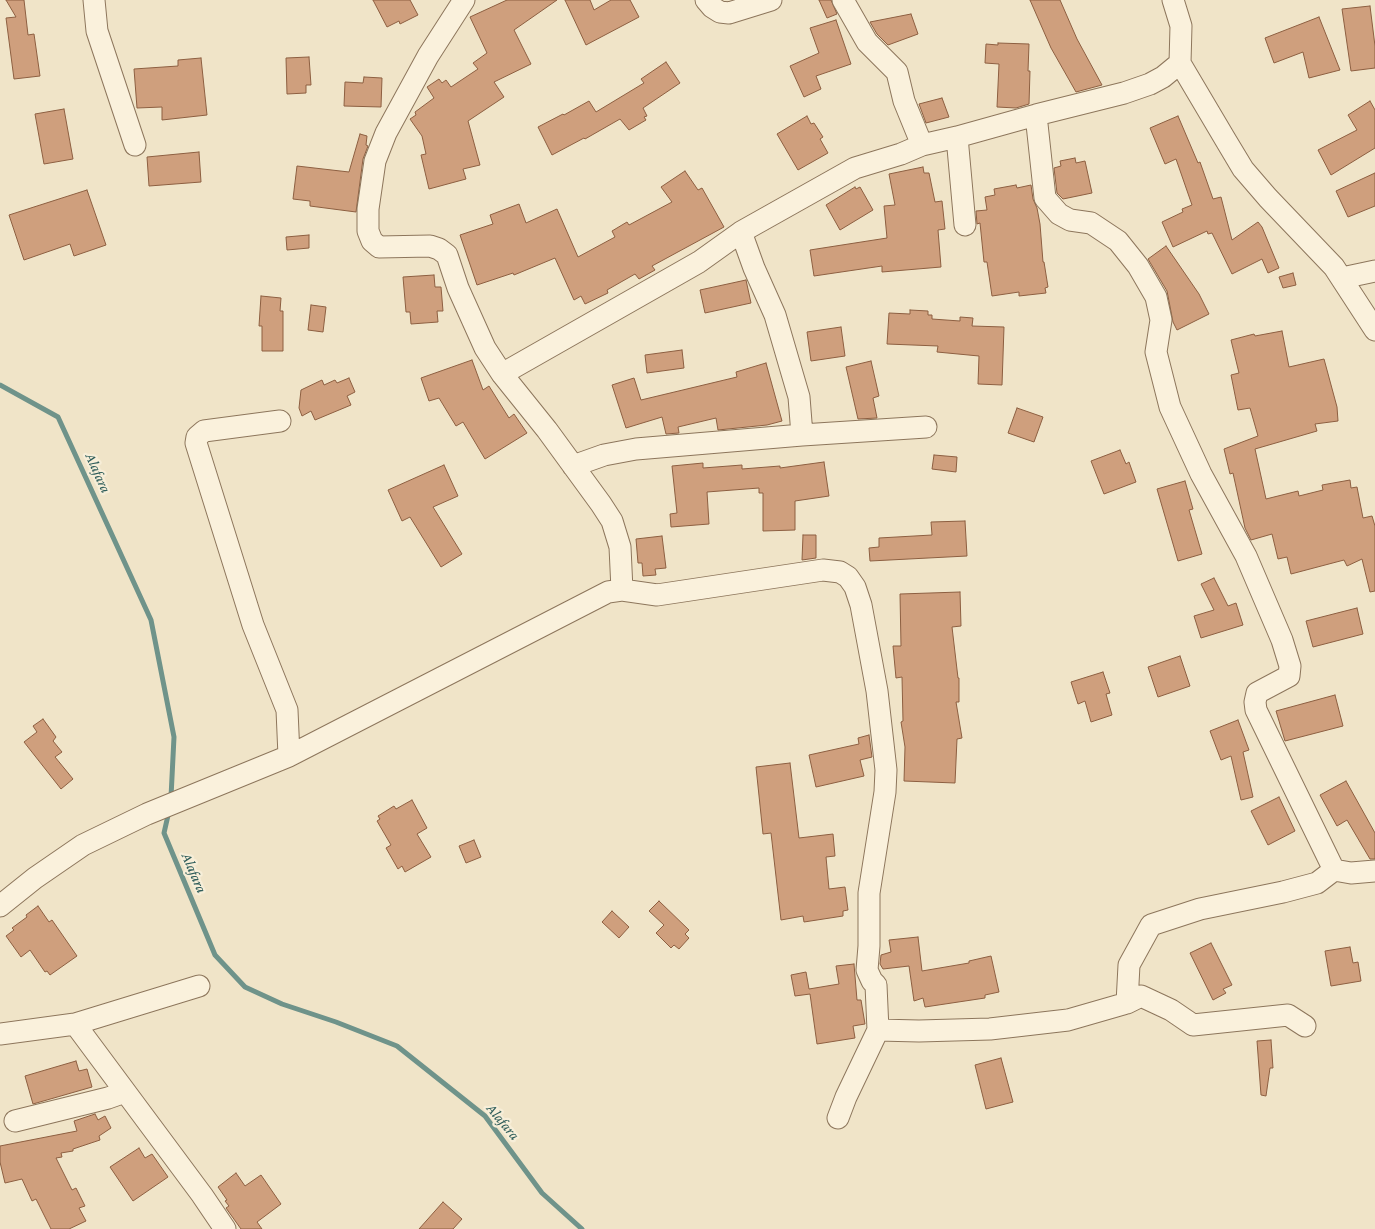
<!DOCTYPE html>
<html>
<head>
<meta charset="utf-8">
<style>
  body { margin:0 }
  canvas { display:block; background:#f0e4c8 }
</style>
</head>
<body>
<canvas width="1375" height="1229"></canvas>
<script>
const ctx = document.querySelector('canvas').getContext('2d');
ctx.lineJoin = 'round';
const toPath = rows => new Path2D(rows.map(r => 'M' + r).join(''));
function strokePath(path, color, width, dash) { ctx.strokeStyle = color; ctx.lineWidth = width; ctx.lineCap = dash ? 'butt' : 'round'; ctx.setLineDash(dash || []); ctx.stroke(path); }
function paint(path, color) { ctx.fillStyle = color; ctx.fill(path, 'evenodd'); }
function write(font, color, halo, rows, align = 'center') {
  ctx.font = font + ' "Crimson Pro",serif'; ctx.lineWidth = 4.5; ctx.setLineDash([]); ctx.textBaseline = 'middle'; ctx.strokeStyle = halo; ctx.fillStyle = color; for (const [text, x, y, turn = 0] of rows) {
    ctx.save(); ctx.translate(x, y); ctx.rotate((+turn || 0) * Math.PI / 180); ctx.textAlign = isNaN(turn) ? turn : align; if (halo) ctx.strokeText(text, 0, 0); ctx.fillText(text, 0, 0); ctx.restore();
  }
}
const stream = toPath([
  [0,385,58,417,151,620,174,737,171,797],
  [169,811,164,833,215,955,245,987,282,1004,336,1022,397,1046,485,1116,542,1193,582,1229]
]);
const building = toPath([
  [6,0,24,0,28,35,34,34,40,76,14,79,6,18,16,17,6,0],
  [373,0,410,0,418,15,400,24,399,21,387,27,373,0],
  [507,0,557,0,514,30,531,64,494,82,504,97,468,121,480,165,463,169,466,179,429,189,421,155,426,154,422,136,410,119,416,115,415,112,434,98,427,87,439,79,442,83,446,80,451,87,478,69,473,63,487,53,470,17,507,0],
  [565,0,590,0,594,10,611,0,630,0,639,17,586,45,565,0],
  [819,0,831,0,837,14,827,18,819,0],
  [1030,0,1060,0,1077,39,1102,85,1076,92,1051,48,1030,0],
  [1370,6,1375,46,1375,68,1351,71,1342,9,1370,6],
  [911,14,918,34,888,45,877,34,870,22,911,14],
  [1319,17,1340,70,1309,78,1303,52,1274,63,1265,38,1319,17],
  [836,20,851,64,816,76,821,89,804,97,790,66,819,53,810,28,836,20],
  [998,43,1029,44,1028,71,1030,71,1029,104,1016,108,997,107,999,64,985,63,986,44,998,45,998,43],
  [309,57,311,85,306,85,306,93,287,94,286,58,309,57],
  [201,58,207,115,162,120,162,107,137,108,134,69,178,66,178,60,201,58],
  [666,62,680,83,643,108,647,116,644,117,646,120,629,130,620,119,585,139,584,138,552,155,538,127,563,114,564,115,589,101,596,112,644,83,641,79,666,62],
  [364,77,382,78,381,107,344,106,345,82,363,83,364,77],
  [942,98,949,117,926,123,919,104,942,98],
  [1370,101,1375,110,1375,148,1331,175,1318,150,1357,130,1348,115,1370,101],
  [64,109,73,159,44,164,35,114,64,109],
  [807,116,811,124,814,123,823,137,820,139,828,153,798,170,777,134,807,116],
  [1178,116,1198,163,1200,162,1213,199,1221,197,1232,240,1258,222,1262,227,1279,268,1268,273,1262,259,1232,274,1212,233,1208,234,1207,231,1173,247,1162,222,1183,212,1182,209,1192,205,1176,159,1165,164,1150,128,1178,116],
  [360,134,367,136,366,145,368,146,363,159,356,212,310,206,310,201,293,199,297,166,349,172,360,134],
  [199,152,201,182,149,186,147,157,199,152],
  [1075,158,1076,163,1085,161,1092,193,1063,199,1057,193,1054,168,1061,166,1060,161,1075,158],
  [923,167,924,173,929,173,935,202,942,201,945,229,938,230,941,267,882,272,882,266,814,276,810,250,887,238,884,206,895,205,889,174,923,167],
  [685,171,698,190,702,188,724,227,652,266,655,270,639,279,635,274,607,290,608,293,585,304,581,296,574,300,555,258,514,275,513,273,477,285,460,235,493,224,490,215,519,204,526,223,557,209,578,257,615,237,612,231,627,222,629,225,672,202,661,187,685,171],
  [1375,173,1375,206,1348,217,1336,191,1375,173],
  [1016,185,1017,188,1031,185,1033,199,1037,208,1040,224,1043,262,1044,262,1048,287,1045,288,1046,293,1019,296,1019,292,992,296,987,262,984,262,980,223,977,224,976,211,987,210,985,197,995,195,994,189,1016,185],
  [855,187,856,189,860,187,873,210,840,230,826,205,855,187],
  [87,190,106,245,74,256,70,244,24,260,9,215,87,190],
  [309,235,309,248,287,250,286,237,309,235],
  [1166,246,1199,294,1209,314,1177,330,1173,322,1167,291,1148,259,1166,246],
  [1293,273,1296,285,1283,288,1279,277,1293,273],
  [434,275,435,287,441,287,443,311,437,311,438,322,411,324,410,312,406,312,403,277,434,275],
  [746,280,751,303,705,313,700,290,746,280],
  [261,296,281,298,280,311,283,311,283,351,262,351,262,326,259,326,261,296],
  [311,305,326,307,323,332,308,330,311,305],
  [910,310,928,311,928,315,932,315,932,319,960,321,960,317,973,318,972,326,1004,327,1002,385,978,384,979,356,937,352,938,346,887,344,889,313,910,314,910,310],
  [841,327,845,356,811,361,807,332,841,327],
  [1282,331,1289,367,1324,359,1337,407,1338,421,1315,424,1317,431,1255,449,1266,499,1298,491,1299,496,1323,490,1322,485,1350,480,1351,488,1357,487,1363,518,1372,516,1375,526,1375,591,1370,592,1362,559,1347,566,1344,560,1291,574,1287,557,1278,559,1272,534,1251,540,1245,528,1233,473,1230,474,1224,449,1258,436,1250,408,1238,410,1231,375,1239,373,1231,340,1254,334,1255,336,1282,331],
  [682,350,684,368,647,373,645,355,682,350],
  [472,360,483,390,489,386,509,418,514,414,527,433,485,459,463,422,456,426,439,398,429,401,421,378,472,360],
  [871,361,879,396,873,398,877,418,858,419,846,367,871,361],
  [766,363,782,421,767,425,718,430,716,418,678,427,679,433,666,434,662,417,626,428,612,385,634,378,641,400,737,377,736,372,766,363],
  [349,378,355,392,347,396,351,405,315,420,311,411,302,416,299,408,301,390,322,380,324,385,335,380,337,383,349,378],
  [1017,408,1043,417,1034,442,1008,433,1017,408],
  [1120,450,1126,464,1129,462,1136,482,1104,494,1091,461,1120,450],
  [934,455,957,457,956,472,932,469,934,455],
  [824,462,829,496,795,501,795,530,763,531,763,493,759,493,759,488,707,492,709,524,671,527,670,514,677,513,672,466,703,463,703,468,742,465,742,469,780,466,780,468,824,462],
  [444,465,458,496,433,507,462,554,441,567,410,517,402,521,388,490,444,465],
  [1185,481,1193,509,1189,510,1202,554,1178,561,1157,489,1185,481],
  [965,521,967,556,870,561,869,548,879,547,879,538,932,535,931,522,965,521],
  [803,535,816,535,816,558,802,560,803,535],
  [662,536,666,568,655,569,656,575,643,576,642,563,638,563,636,539,662,536],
  [1214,578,1228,606,1236,603,1243,625,1201,638,1194,616,1214,610,1201,584,1214,578],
  [960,592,961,626,952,627,958,678,959,678,959,702,956,702,962,738,957,739,955,783,904,781,905,747,901,722,903,721,902,677,896,678,893,646,901,646,900,594,960,592],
  [1357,608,1363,634,1313,647,1306,621,1357,608],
  [1180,656,1190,686,1158,697,1148,667,1180,656],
  [1103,672,1110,693,1106,694,1112,715,1091,722,1085,701,1078,704,1071,682,1103,672],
  [1335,695,1343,726,1285,741,1276,711,1335,695],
  [43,719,56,737,53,741,62,752,55,757,73,779,61,789,24,742,37,732,33,726,43,719],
  [1238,720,1249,750,1243,752,1253,797,1241,800,1231,756,1221,760,1210,731,1238,720],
  [869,735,872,757,860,760,864,776,816,787,809,755,859,744,858,738,869,735],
  [790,763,799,838,833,834,835,856,826,857,829,889,845,887,848,910,843,911,843,916,804,922,803,916,781,920,771,833,763,834,756,767,790,763],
  [1346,781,1375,833,1375,859,1370,859,1347,820,1337,826,1320,795,1346,781],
  [1279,797,1295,831,1268,845,1251,811,1279,797],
  [412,800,427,828,417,834,431,857,405,872,402,866,398,869,386,848,391,845,377,821,380,819,378,816,394,806,396,809,412,800],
  [474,840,481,857,466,863,459,846,474,840],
  [659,901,689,930,685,934,689,938,679,949,674,945,671,948,656,933,664,925,649,911,659,901],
  [38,906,49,922,52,920,77,956,50,975,47,971,45,972,30,950,21,957,6,936,14,930,12,928,27,917,26,915,38,906],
  [612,911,629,927,619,938,602,922,612,911],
  [918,937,922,971,969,963,969,961,991,956,999,992,985,995,985,998,925,1007,923,998,914,1001,909,966,883,969,880,964,881,955,891,952,889,940,918,937],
  [1211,943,1232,985,1223,989,1226,993,1213,1000,1190,953,1211,943],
  [1350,947,1353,963,1358,962,1361,981,1331,986,1325,951,1350,947],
  [854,964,857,1000,861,1000,865,1024,853,1026,855,1038,817,1044,810,994,795,996,791,975,806,972,809,989,839,984,836,966,854,964],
  [1271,1040,1273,1068,1270,1068,1266,1096,1261,1095,1257,1041,1271,1040],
  [1001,1058,1013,1102,986,1109,975,1065,1001,1058],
  [76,1061,79,1071,87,1069,92,1087,33,1104,25,1076,76,1061],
  [95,1114,98,1120,105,1116,111,1128,99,1136,100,1140,73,1149,73,1151,61,1153,62,1157,56,1158,72,1190,76,1188,85,1206,79,1208,86,1221,69,1229,51,1229,36,1199,32,1201,22,1179,5,1183,0,1162,0,1146,77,1131,74,1121,95,1114],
  [139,1148,145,1158,152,1154,168,1177,133,1201,110,1167,139,1148],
  [236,1173,245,1186,261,1175,281,1204,257,1222,262,1229,241,1229,226,1208,229,1206,225,1201,227,1200,218,1187,236,1173],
  [443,1202,462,1219,453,1229,419,1229,443,1202]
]);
const minor = toPath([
  [94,0,97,31,135,145],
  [464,0,428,56,386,133,375,161,368,209,368,231,372,241,379,247,430,246,439,249,447,255,458,288,485,348,502,374,547,430,601,504,612,521,620,547,622,590],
  [706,0,712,7,720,12,729,13,771,0],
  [843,0,867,42,897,72,904,101,922,145],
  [1173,0,1181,26,1180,63,1225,139,1243,169,1268,198,1334,267,1375,330],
  [1036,115,1045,198,1059,214,1070,220,1091,223,1118,241,1138,266,1156,297,1161,320,1156,352,1170,407,1201,474,1246,556,1282,640,1290,666,1289,676,1257,693,1255,702,1256,710,1334,870],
  [957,137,965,225],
  [741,232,754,268,775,315,799,397,802,435],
  [1342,278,1375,271],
  [502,374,699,262,741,232,855,168,901,154,922,145,957,137,1036,115,1124,93,1150,84,1163,77,1180,63],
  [280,421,204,431,197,437,196,443,253,625,287,710,289,756],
  [573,466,604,455,636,449,802,435,926,427],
  [0,906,35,878,83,845,147,814,289,756,608,592,622,590,657,595,823,570,840,572,848,577,855,587,861,605,877,691,886,770,885,792,869,893,869,946,867,970,872,981,876,985,878,1030,846,1097,838,1118],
  [1127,1003,1141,996,1171,1010,1193,1025,1288,1015,1305,1026],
  [75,1024,202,1195,225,1229],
  [878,1030,919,1031,990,1029,1068,1020,1127,1003,1129,965,1151,925,1200,909,1283,892,1317,883,1334,870,1351,873,1375,871],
  [0,1034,75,1024,199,986],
  [15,1121,108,1098,125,1092]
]);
const waterNames = [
  ["Alafara",98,473,66],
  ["Alafara",194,873,67],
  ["Alafara",503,1122,50]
];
strokePath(stream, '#6f938a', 5);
paint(building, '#cf9f7d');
strokePath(building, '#8d5f41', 1);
strokePath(minor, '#8d765c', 23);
strokePath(minor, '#faf1dc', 21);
write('italic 15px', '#2f5d5a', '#f7eed8', waterNames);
</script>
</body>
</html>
